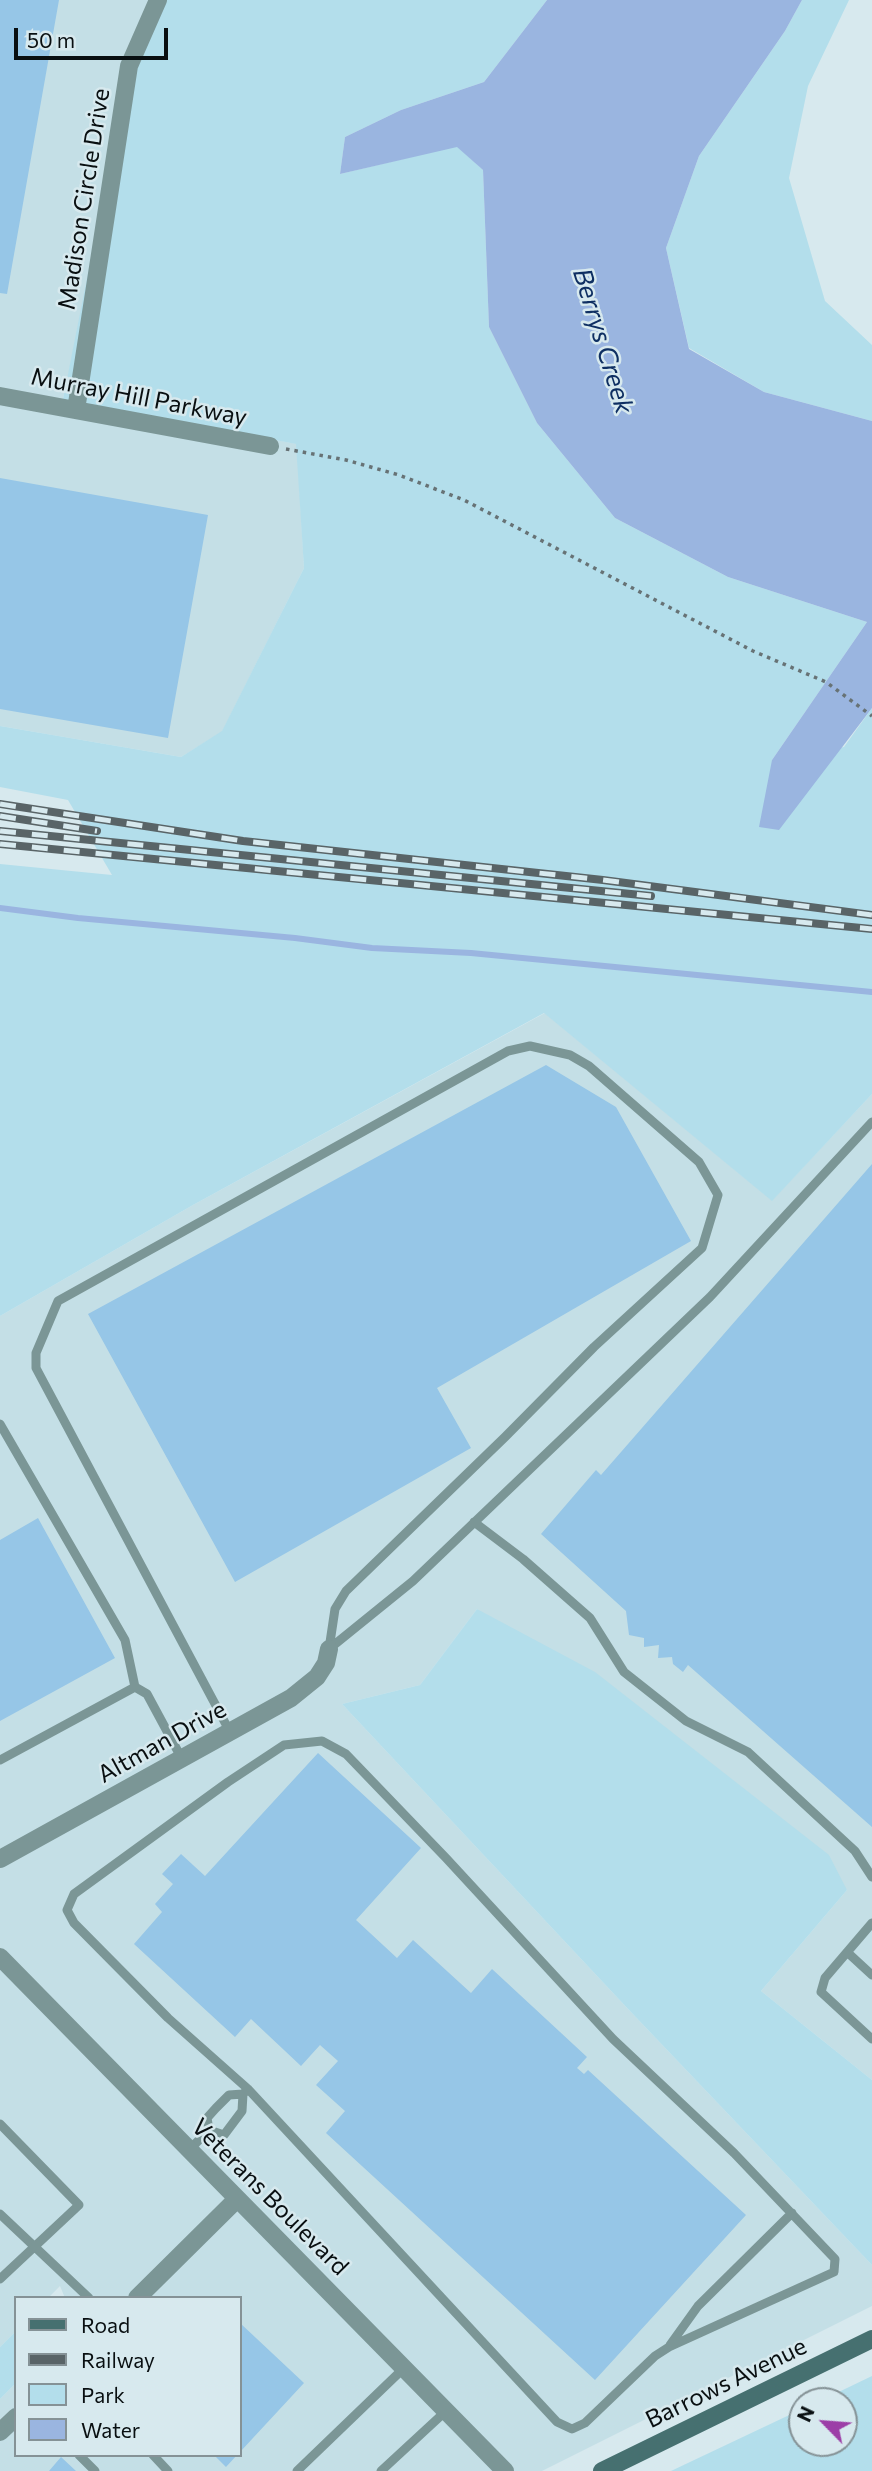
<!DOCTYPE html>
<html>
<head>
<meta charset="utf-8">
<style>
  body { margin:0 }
  #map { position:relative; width:872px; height:2471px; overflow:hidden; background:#d7e9ee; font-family:Commissioner,sans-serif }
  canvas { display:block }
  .legend { position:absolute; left:14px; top:2296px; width:228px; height:161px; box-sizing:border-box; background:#d7e9ee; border:2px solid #859296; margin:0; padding:9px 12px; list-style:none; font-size:21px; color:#090f11 }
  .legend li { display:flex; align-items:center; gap:14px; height:35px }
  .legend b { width:35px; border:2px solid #859296 }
  .north { position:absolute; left:788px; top:2387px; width:70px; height:70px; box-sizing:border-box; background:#d7e9ee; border:2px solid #859296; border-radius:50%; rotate:295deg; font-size:19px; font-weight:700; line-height:28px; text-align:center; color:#090f11 }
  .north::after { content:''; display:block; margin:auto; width:24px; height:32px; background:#9c3ea7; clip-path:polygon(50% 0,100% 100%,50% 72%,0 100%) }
  .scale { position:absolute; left:14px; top:28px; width:154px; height:32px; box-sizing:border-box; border:4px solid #090f11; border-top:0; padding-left:9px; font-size:21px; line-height:24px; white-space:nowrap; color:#090f11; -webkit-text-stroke:5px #d7e9ee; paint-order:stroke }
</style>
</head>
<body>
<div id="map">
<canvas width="872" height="2471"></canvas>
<ul class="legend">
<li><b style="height:9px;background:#467070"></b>Road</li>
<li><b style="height:9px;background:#596467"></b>Railway</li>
<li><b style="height:19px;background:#b3deeb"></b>Park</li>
<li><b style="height:19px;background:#9ab5e0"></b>Water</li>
</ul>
<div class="north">N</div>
<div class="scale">50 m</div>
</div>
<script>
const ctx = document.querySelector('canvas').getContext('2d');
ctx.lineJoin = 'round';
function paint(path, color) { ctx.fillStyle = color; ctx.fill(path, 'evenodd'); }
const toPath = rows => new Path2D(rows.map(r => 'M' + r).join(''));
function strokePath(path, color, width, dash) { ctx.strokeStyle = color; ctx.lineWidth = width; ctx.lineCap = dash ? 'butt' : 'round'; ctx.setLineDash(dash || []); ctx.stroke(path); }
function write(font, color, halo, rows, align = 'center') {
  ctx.font = font + ' Commissioner,sans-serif'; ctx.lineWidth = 5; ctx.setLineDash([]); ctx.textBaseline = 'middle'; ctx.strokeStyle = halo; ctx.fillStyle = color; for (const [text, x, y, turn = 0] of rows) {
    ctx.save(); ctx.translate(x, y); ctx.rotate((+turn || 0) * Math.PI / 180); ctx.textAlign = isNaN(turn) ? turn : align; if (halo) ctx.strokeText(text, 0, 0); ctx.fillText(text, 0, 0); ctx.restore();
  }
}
const built = toPath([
  [0,0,150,0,63,399,297,444,304,568,222,732,181,757,0,726],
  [545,1013,772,1200,872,1094,872,2080,761,1991,847,1890,477,1609,420,1685,342,1704,629,2010,872,2265,872,2306,542,2471,0,2471,0,2399,16,2383,16,2455,240,2455,240,2298,65,2298,60,2286,48,2298,16,2298,16,2331,0,2347,0,1316,193,1205]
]);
const green = toPath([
  [150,0,547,0,484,82,401,110,345,137,340,174,457,146,483,170,489,327,537,423,615,518,728,577,867,622,772,760,844,747,872,708,872,1094,772,1201,544,1013,193,1205,0,1316,0,864,112,875,68,800,0,787,0,726,181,757,222,731,304,568,296,444,63,399,137,27],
  [802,0,849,0,808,86,789,178,825,301,872,345,872,421,764,392,689,348,666,248,699,156,785,31],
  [477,1609,595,1672,829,1855,847,1890,761,1991,872,2080,872,2265,629,2010,342,1704,420,1685],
  [16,2331,16,2383,0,2399,0,2347],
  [872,2376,872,2471,671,2471,802,2409,802,2443,844,2443,844,2401,820,2401]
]);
const water = toPath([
  [547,0,802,0,785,31,699,156,666,248,689,349,764,392,872,421,872,708,779,830,759,827,772,760,867,622,728,577,615,518,537,423,489,327,483,170,457,147,340,174,345,137,401,110,484,82]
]);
const stream = toPath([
  [0,908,78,918,295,938,372,948,471,953,872,992]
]);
const building = toPath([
  [0,0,59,0,7,294,0,293],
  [0,478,208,515,168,738,0,709],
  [546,1065,616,1107,691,1241,437,1388,471,1448,235,1582,88,1314],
  [872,1164,872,1827,688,1665,683,1672,673,1664,672,1657,658,1658,659,1645,644,1647,644,1638,629,1635,626,1611,541,1534,596,1470,601,1475],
  [38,1518,115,1658,0,1721,0,1540],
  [318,1753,421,1848,356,1920,397,1958,413,1940,471,1993,492,1969,587,2057,577,2068,584,2074,588,2070,746,2215,595,2380,326,2133,345,2111,316,2085,338,2061,320,2045,301,2066,251,2019,235,2037,134,1944,162,1912,155,1904,173,1884,162,1874,181,1854,205,1876],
  [240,2323,304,2383,240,2452],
  [214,2455,237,2455,226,2467],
  [61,2457,76,2471,49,2471]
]);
const path = toPath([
  [286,449,346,460,399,475,464,500,753,651,826,682,872,716]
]);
const lane = toPath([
  [0,1424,125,1640,135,1687],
  [474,1522,523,1559,590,1618,624,1672,686,1721,748,1752,855,1851,872,1877],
  [329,1649,413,1581,710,1297,872,1122],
  [230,1732,36,1368,36,1353,58,1301,508,1051,530,1046,570,1055,589,1066,699,1162,718,1195,702,1248,594,1347,505,1437,346,1591,335,1609,329,1649],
  [0,1760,135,1687,147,1694,182,1759],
  [872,1923,825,1978,821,1992,872,2039],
  [847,1952,872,1975],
  [243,2094,248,2089,168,2018,74,1923,67,1910,74,1894,228,1782,284,1745,322,1741,346,1754,446,1858,613,2039,734,2153,835,2259,834,2272,669,2347,655,2356,585,2423,572,2429,557,2422,248,2089],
  [243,2094,242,2111,224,2135,209,2130,207,2118,216,2108,229,2095,243,2094],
  [0,2124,79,2205,0,2279],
  [189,2150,209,2130],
  [0,2214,89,2298],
  [670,2345,698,2306,792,2213],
  [79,2455,95,2471],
  [153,2455,168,2471],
  [297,2471,404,2368],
  [381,2471,446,2411]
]);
const street = toPath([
  [0,396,270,446],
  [76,410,129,66,158,0],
  [0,1859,291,1698,317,1677,326,1663,329,1649],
  [0,1957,505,2471],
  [137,2298,237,2199],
  [0,2432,16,2417]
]);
const secondary = toPath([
  [602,2471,872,2339]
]);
const rail = toPath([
  [0,804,243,841,603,880,872,915],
  [0,816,97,831],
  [0,831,651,896],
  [0,844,872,929]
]);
const streetNames = [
  ["Madison Circle Drive",84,199,-81],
  ["Murray Hill Parkway",139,397,11],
  ["Altman Drive",162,1742,-29],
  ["Veterans Boulevard",270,2197,45],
  ["Barrows Avenue",726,2383,-26]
];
const waterNames = [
  ["Berrys Creek",603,341,73]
];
paint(built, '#c4dfe6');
paint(green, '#b3deeb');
paint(water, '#9ab5e0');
strokePath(stream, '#9ab5e0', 6);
paint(building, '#96c6e7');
strokePath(path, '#677275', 3.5, [3.5, 5]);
strokePath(lane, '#7b9696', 9);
strokePath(street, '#7b9696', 18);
strokePath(secondary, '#467070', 18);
strokePath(rail, '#596467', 8);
strokePath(rail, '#d7e9ee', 5, [16]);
write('24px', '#090f11', '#d7e9ee', streetNames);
write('italic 26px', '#0e2f62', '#d7e9ee', waterNames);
</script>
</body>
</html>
